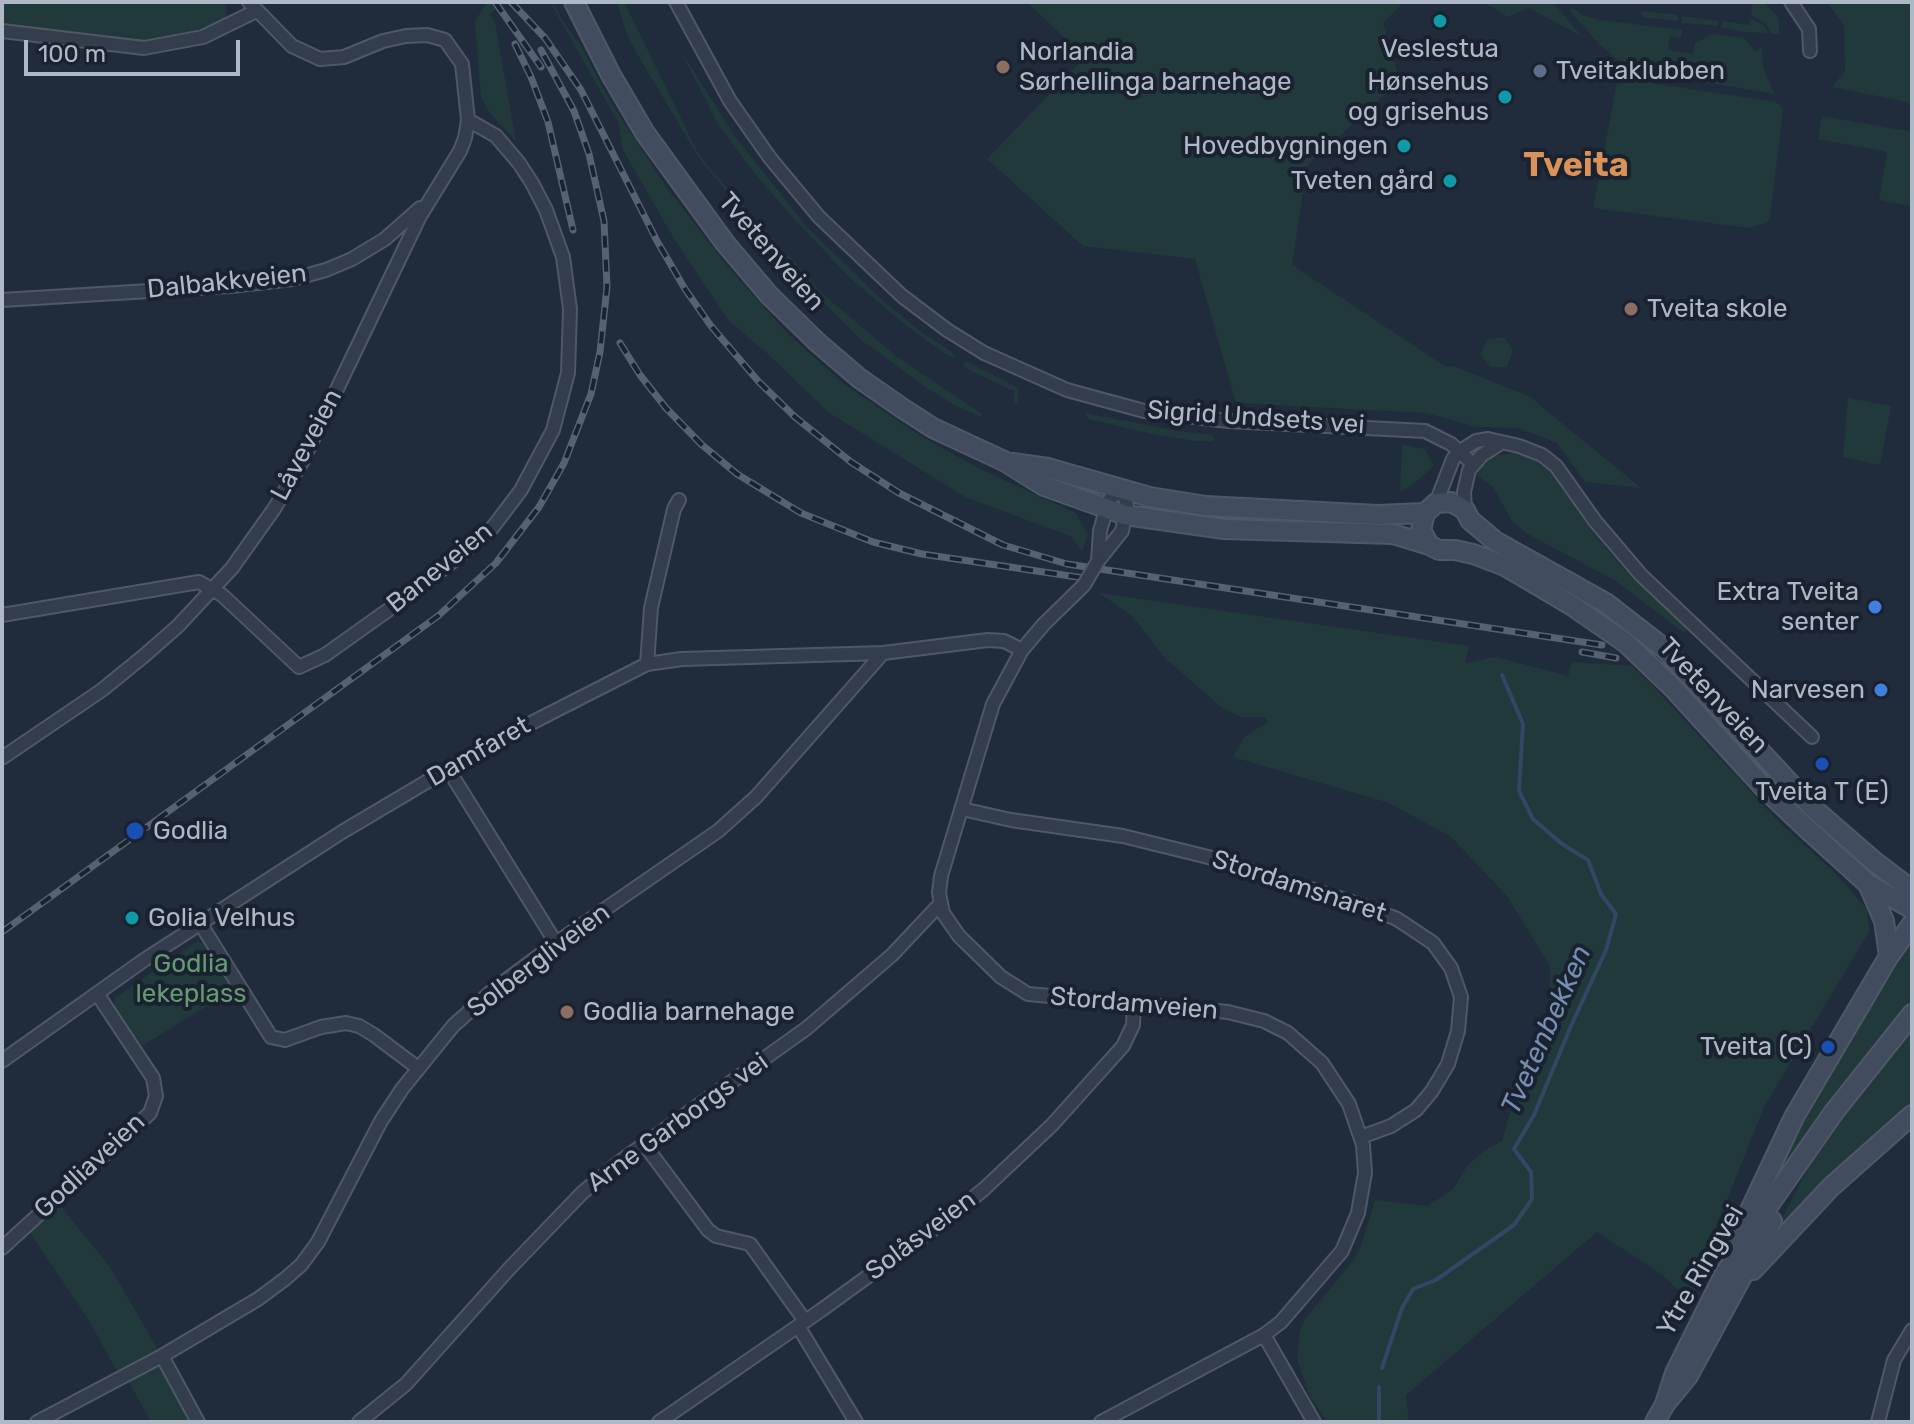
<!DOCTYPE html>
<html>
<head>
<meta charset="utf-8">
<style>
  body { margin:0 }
  #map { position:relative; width:1914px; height:1424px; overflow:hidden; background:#202b3b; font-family:Rubik,sans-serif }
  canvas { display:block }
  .frame { position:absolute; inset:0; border:4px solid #afb8c7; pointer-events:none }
  .scale { position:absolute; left:24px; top:40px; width:216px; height:36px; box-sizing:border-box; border:4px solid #afb8c7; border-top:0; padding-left:10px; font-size:24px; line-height:28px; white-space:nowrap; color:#afb8c7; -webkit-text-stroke:6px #1a2230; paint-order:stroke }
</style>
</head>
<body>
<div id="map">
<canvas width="1914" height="1424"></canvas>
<div class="frame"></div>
<div class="scale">100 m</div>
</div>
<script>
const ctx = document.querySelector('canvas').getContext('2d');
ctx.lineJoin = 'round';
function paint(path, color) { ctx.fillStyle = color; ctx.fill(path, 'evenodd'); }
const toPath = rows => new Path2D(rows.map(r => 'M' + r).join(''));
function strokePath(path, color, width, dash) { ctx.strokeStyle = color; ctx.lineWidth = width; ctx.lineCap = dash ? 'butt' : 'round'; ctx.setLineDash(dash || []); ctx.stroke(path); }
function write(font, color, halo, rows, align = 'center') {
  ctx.font = font + ' Rubik,sans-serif'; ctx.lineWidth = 8; ctx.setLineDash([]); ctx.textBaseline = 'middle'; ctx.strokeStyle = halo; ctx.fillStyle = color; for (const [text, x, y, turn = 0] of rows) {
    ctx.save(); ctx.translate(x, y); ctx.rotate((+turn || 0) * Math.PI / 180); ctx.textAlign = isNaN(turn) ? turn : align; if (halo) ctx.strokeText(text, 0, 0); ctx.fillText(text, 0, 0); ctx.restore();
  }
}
const green = toPath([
  [2,2,225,2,227,19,179,37,137,42,2,26],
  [487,2,502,2,490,15,495,23,516,141,489,112,481,97,475,21],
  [550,2,553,2,563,21,581,46,610,101,667,188,729,268,788,334,844,384,919,435,982,470,1076,513,1088,535,1082,551,1070,536,965,497,828,412,770,356,729,321,673,237,623,150,618,122],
  [617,2,624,2,697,151,711,170,825,296,896,356,982,414,981,417,954,405,927,388,861,340,786,265,699,158,639,57,627,35],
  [1027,2,1404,2,1383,23,1400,81,1307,166,1292,265,1446,367,1453,366,1529,396,1641,488,1585,482,1557,443,1518,428,1477,427,1426,413,1236,403,1195,259,1083,246,987,159,1085,57],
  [1483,2,1553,2,1581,36,1529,8,1508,17],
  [1753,2,1763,2,1775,13,1779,19,1779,34,1772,34,1766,24,1751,15],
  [1827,2,1912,2,1912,103,1832,87,1845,71,1844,25],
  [1573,8,1584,16,1600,20,1682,30,1681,38,1670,36,1668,50,1693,54,1695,43,1713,34,1744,38,1756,52,1762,47,1763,67,1774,94,1646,72,1622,64,1600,45,1569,10],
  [1641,11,1678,15,1678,21,1642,17],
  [1682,16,1719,21,1718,26,1682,23],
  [1750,18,1762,24,1769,33,1744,32,1721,27,1722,21,1749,25],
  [679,48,736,138,807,227,881,299,920,331,952,352,955,357,948,356,908,327,850,278,798,223,755,174,718,124],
  [1618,78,1776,102,1781,106,1783,110,1770,218,1767,223,1749,228,1593,208],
  [1822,116,1912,132,1912,206,1879,200,1887,152,1818,139],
  [1504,337,1513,351,1507,367,1490,367,1480,354,1488,339],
  [965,361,1017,387,1019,391,1017,404,1014,404,1014,391,971,371,963,365],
  [1848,398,1891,406,1880,465,1843,457],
  [1085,413,1177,431,1212,435,1214,439,1213,441,1195,441,1157,435,1088,419],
  [1402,444,1425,449,1434,466,1412,485,1400,492],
  [1515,453,1532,459,1549,470,1591,530,1625,570,1687,629,1684,633,1614,580,1526,533,1512,521,1493,487,1476,475,1484,462,1492,456],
  [1099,593,1469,646,1465,663,1496,657,1568,676,1572,662,1632,666,1652,685,1778,821,1832,870,1866,908,1870,930,1764,1107,1705,1255,1702,1254,1692,1304,1664,1276,1597,1232,1406,1395,1409,1422,1328,1422,1310,1397,1297,1359,1300,1331,1305,1319,1353,1261,1361,1246,1375,1200,1428,1206,1453,1189,1467,1166,1485,1150,1502,1141,1520,1077,1526,1065,1540,1063,1543,1048,1548,1047,1550,966,1507,896,1451,837,1389,803,1233,757,1244,737,1268,722,1265,717,1241,717,1221,707,1165,658,1132,616],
  [197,941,208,946,236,988,142,1046,115,1008,115,998],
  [1912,941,1912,1003,1840,1090,1762,1200,1800,1120],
  [1912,1029,1912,1107,1774,1235,1803,1177,1828,1136],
  [54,1198,110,1267,200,1422,151,1422,122,1370,116,1370,90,1322,25,1225]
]);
const stream = toPath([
  [1382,1368,1402,1308,1413,1289,1436,1280,1514,1225,1532,1199,1531,1172,1514,1149,1534,1115,1571,1026,1606,950,1616,914,1601,894,1588,860,1562,844,1533,819,1519,791,1523,724,1502,675],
  [1379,1387,1379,1422]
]);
const minor = toPath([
  [676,2,730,101,770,158,819,217,902,296,947,330,984,353,1067,390,1144,411,1228,421,1425,431,1451,444,1473,464],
  [1791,2,1809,29,1810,51],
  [2,31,144,48,203,37,256,11],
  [2,300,231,286,293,279,326,270,352,259,385,239,420,208],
  [1122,489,1127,505,1122,531,1098,561,1100,531,1106,510,1110,499,1122,489],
  [1436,503,1453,459,1460,451,1476,441,1488,439,1519,446,1542,455,1556,466,1595,521,1641,575,1812,737],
  [1465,510,1464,492,1469,470,1482,455,1501,443],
  [1084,585,1044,624,1022,650,993,704,941,876,939,893,943,913,959,936,1001,977,1028,994,1228,1012,1264,1021,1288,1033,1322,1063,1349,1104,1363,1145,1365,1173,1358,1213,1342,1251,1281,1322,1264,1335,1101,1422],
  [2,615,199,582,222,595,299,667,325,655,391,608,457,558,493,527,521,490,553,430,568,373,570,309,563,257,546,210,532,183,519,163,496,136,468,120],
  [647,664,651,608,674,509,679,500],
  [2,758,102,690,145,655,178,626,232,568,274,509,302,462,420,216,460,151,465,138,468,120,462,64,445,40,427,35,406,36,383,41,344,57,320,59,292,46,249,2],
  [448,769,556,943],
  [962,809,1011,820,1123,836,1212,858,1364,906,1397,919,1433,943,1451,968,1461,997,1458,1031,1448,1064,1432,1091,1416,1110,1391,1126,1361,1137],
  [200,923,271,1037,285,1040,321,1027,346,1023,359,1026,374,1035,418,1068],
  [2,1061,144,960,342,832,492,743,647,664,682,659,883,653,988,640,1004,641,1022,650],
  [644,1144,708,1230,716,1236,750,1244,805,1321],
  [2,1248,150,1113,156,1096,153,1078,98,995],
  [798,1326,856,1422],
  [1264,1335,1314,1422],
  [162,1356,198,1422],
  [37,1422,162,1356,258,1299,285,1279,301,1265,318,1242,381,1121,402,1089,453,1026,493,990,556,943,718,831,756,797,883,653],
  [359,1422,406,1384,509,1269,582,1193,622,1160,807,1028,892,955,940,904],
  [659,1422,820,1311,950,1217,984,1189,1052,1125,1123,1046,1133,1025,1134,1005],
  [1878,1422,1894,1360,1912,1330]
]);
const secondary = toPath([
  [574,2,611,75,645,133,725,243,769,295,817,342,859,378,902,408,933,428,1004,461,1044,486,1125,515,1224,529,1393,534,1429,545,1439,550,1455,550,1473,554,1505,566,1571,605,1626,643,1674,689,1766,790,1804,826,1868,884,1912,909],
  [1013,463,1048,468,1150,497,1206,506,1378,515,1425,513],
  [1429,545,1421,530,1425,513,1436,503,1451,502,1465,510,1470,520,1495,541,1606,603,1665,649,1814,809,1875,862,1912,890],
  [1868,884,1884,921,1889,956],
  [1735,1242,1794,1117,1889,956,1912,924],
  [1753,1270,1831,1187,1912,1115],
  [1665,1404,1675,1373,1724,1275,1769,1205,1834,1112,1912,1014],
  [1655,1422,1665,1404,1688,1376,1772,1221]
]);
const rail = toPath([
  [495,2,541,67],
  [511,2,545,38,581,90,657,241,685,289,711,326,759,382,795,417,851,462,899,493,1003,545,1067,564,1602,645],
  [515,44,531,77,548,122,573,230],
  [620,343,640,375,666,408,701,444,737,474,801,513,873,542,922,554,1084,578],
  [1582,652,1616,658],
  [2,932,438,616,496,563,539,507,564,463,591,394,600,352,607,287,604,221,589,154,574,111,541,50]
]);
const minorBridge = toPath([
  [1084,585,1098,561]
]);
const markers = [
  [1440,21,8,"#0f9aa8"],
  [1003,67,8,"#8d6e63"],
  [1540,71,8,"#5c6f8a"],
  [1505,97,8,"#0f9aa8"],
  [1404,146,8,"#0f9aa8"],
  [1450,181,8,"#0f9aa8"],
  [1631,309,8,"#8d6e63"],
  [1875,607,8,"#3f7fe0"],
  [1881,690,8,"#3f7fe0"],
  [1822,764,8,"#1a4fb4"],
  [135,831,10,"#1a4fb4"],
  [132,918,8,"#0f9aa8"],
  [567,1012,8,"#8d6e63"],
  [1828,1047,8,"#1a4fb4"]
];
const poiNames = [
  ["Veslestua",1440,49,"center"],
  ["Norlandia",1019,52],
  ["Sørhellinga barnehage",1019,82],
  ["Tveitaklubben",1556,71],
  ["Hønsehus",1489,82,"right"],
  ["og grisehus",1489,112,"right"],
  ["Hovedbygningen",1388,146,"right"],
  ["Tveten gård",1434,181,"right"],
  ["Tveita skole",1647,309],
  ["Extra Tveita",1859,592,"right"],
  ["senter",1859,622,"right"],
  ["Narvesen",1865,690,"right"],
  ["Tveita T (E)",1822,792,"center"],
  ["Godlia",153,831],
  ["Golia Velhus",148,918],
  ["Godlia barnehage",583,1012],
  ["Tveita (C)",1812,1047,"right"]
];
const streetNames = [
  ["Tvetenveien",771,252,49],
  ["Dalbakkveien",227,282,-6],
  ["Sigrid Undsets vei",1256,418,4],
  ["Låveveien",307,445,-62],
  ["Baneveien",440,568,-39],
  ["Tvetenveien",1713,696,47],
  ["Damfaret",479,752,-30],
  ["Stordamsnaret",1299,887,18],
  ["Solbergliveien",539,961,-37],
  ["Stordamveien",1134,1004,5],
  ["Arne Garborgs vei",678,1123,-36],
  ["Godliaveien",90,1166,-43],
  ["Solåsveien",921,1236,-37],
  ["Ytre Ringvei",1701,1271,-60]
];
const parkNames = [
  ["Godlia",191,964],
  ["lekeplass",191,994]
];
const waterNames = [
  ["Tvetenbekken",1547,1030,-66]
];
const districtNames = [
  ["Tveita",1576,166]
];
paint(green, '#22393c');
strokePath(stream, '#334664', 4);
strokePath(minor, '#4f5866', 16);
strokePath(secondary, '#4f5866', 22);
strokePath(minor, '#343d4b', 12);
strokePath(secondary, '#424c5f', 18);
strokePath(rail, '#566173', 7);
strokePath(rail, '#1a2230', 4, [12]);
strokePath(minorBridge, '#4f5866', 16, []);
strokePath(minorBridge, '#343d4b', 12);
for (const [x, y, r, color] of markers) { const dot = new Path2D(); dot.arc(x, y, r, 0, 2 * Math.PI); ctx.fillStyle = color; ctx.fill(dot); strokePath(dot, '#1a2230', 3); }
write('26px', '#afb8c7', '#1a2230', poiNames, 'left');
write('26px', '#afb8c7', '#1a2230', streetNames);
write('26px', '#659a72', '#1a2230', parkNames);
write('italic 28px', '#758eb2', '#1a2230', waterNames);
write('bold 34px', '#da9258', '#1a2230', districtNames);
</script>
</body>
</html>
